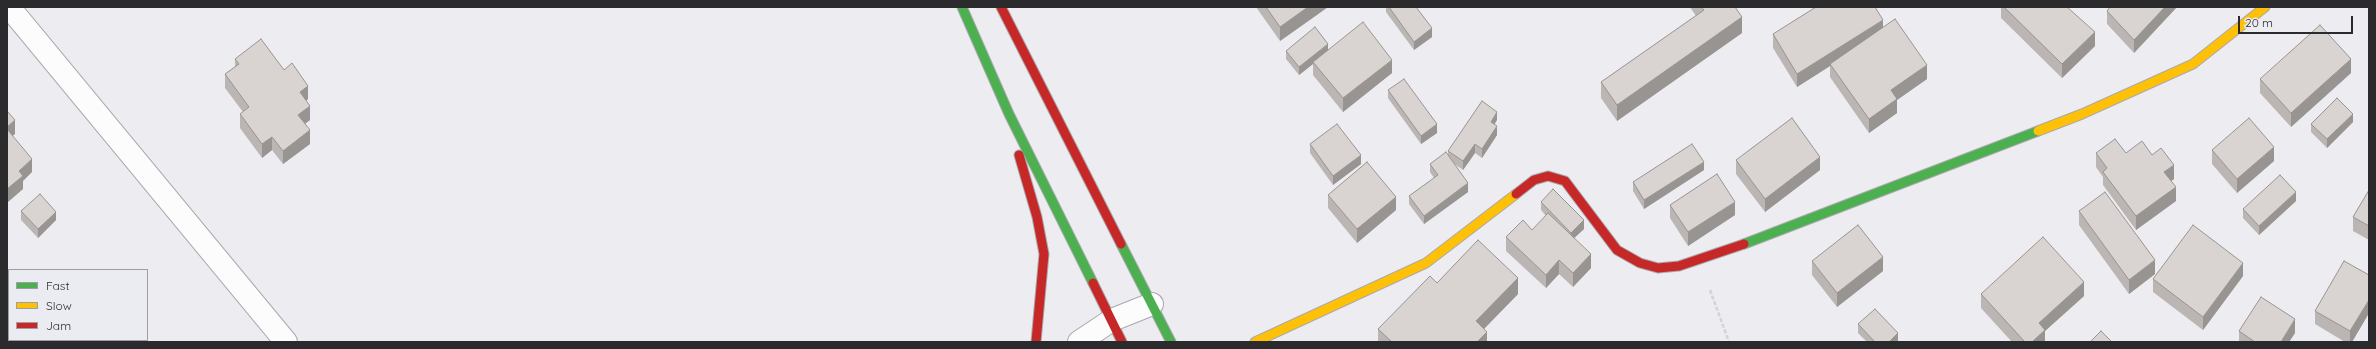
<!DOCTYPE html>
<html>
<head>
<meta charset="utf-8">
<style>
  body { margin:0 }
  #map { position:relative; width:2376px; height:349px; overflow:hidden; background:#ececf1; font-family:Quicksand,sans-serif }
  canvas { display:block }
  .frame { position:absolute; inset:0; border:8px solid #2b2b2e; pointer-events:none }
  .legend { position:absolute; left:8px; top:269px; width:140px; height:72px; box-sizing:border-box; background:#ebebf2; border:1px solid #9e9ea4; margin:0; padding:5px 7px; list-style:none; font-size:12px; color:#2b2b2e }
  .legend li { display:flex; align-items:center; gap:8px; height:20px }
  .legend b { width:20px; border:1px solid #9e9ea4 }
  .scale { position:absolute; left:2238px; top:16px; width:115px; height:18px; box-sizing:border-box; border:2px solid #2b2b2e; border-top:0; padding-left:5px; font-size:12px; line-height:14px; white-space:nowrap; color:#2b2b2e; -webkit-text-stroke:3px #ebebf2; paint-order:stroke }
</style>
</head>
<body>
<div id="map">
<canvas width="2376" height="349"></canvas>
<div class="frame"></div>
<ul class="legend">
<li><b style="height:5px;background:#4caf50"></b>Fast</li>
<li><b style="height:5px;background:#ffc107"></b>Slow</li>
<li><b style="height:5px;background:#c62828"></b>Jam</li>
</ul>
<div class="scale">20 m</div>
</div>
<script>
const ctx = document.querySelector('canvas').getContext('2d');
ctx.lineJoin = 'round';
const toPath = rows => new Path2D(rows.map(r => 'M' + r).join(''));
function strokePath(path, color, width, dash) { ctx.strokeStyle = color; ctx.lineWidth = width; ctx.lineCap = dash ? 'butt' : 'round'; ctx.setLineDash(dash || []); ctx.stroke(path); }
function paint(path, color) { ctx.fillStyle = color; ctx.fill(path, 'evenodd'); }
const path = toPath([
  [1710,290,1729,342]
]);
const street = toPath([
  [9,7,286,342],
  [1079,342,1112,320,1152,304]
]);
const fast = toPath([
  [962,7,1009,114,1093,283],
  [1121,244,1171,342],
  [1744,244,2038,131]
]);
const slow = toPath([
  [2038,131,2082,114,2193,64,2265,7],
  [1255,342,1426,263,1516,194]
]);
const jam = toPath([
  [1001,7,1121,244],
  [1019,155,1037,217,1044,254,1036,342],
  [1516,194,1534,180,1548,176,1565,181,1617,250,1640,263,1658,268,1679,266,1744,244],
  [1093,283,1122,342]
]);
const wall = toPath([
  [1256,7,1328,7,1280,41],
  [1386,7,1416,7,1432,37,1414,50,1386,12],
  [1690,7,1735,7,1742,33,1617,121,1601,98,1601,82,1696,16],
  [2001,7,2067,7,2095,46,2062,78,2001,18],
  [2177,7,2134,53,2107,24,2107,11],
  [1883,27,1927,79,1897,100,1897,113,1869,133,1830,77,1830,66,1797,87,1773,48,1773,34],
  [1328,50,1392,73,1343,112,1313,75,1313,64,1299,75,1286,59,1286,51],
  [235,59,284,70,308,99,306,101,310,120,305,124,310,144,283,164,272,150,262,158,240,128,240,114,243,112,225,88,225,74,235,67],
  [2351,73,2291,127,2260,93,2260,79],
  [1388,90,1437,133,1421,144,1388,98],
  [1497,120,1494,124,1497,135,1482,158,1475,153,1463,170,1453,163,1468,192,1424,224,1409,204,1409,196,1434,178,1430,172,1430,164,1448,156,1448,151],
  [2353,122,2327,148,2311,132,2311,124],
  [1310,144,1361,164,1333,185,1310,153],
  [2212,150,2274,161,2237,193,2212,164],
  [2096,153,2126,153,2152,155,2174,179,2171,181,2176,201,2136,230,2103,185,2103,177,2096,167],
  [1736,160,1820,170,1765,212,1736,174],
  [1704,170,1644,209,1633,191,1633,182],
  [2369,190,2369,240,2353,231,2353,217],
  [1328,195,1396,210,1357,243,1328,208],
  [2296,201,2259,235,2243,218,2243,209],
  [1541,202,1584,229,1574,238,1591,268,1573,287,1559,274,1546,288,1506,251,1506,237,1532,230,1546,216,1541,210],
  [1670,205,1735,215,1688,246,1670,218],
  [21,211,56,220,38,238,21,220],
  [2079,211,2155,274,2129,294,2079,225],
  [1812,261,1883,271,1837,307,1812,275],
  [2369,275,2369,313,2352,342,2345,342,2315,324,2315,311],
  [2243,276,2203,330,2153,292,2153,279],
  [1437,283,1518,294,1484,329,1487,342,1378,342,1378,329],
  [1981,294,2084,296,2045,331,2045,342,2012,342,1981,308],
  [1858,324,1898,342,1867,342,1858,333],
  [2239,331,2295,333,2289,342,2239,342]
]);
const shadedWall = toPath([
  [1308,7,1328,7,1280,41,1280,27],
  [2165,7,2177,7,2134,53,2134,40],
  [1742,17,1742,33,1617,121,1617,105],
  [1883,20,1883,34,1830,64,1830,66,1797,87,1797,74],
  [1432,28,1432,37,1414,50,1414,42],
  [2095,32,2095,46,2062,78,2062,64],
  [1328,44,1328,52,1313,62,1313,64,1299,75,1299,67],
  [2351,59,2351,73,2291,127,2291,113],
  [1392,60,1392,73,1343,112,1343,98],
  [1927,65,1927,79,1897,100,1897,113,1869,133,1869,119,1891,90],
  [308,86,308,99,300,105,300,92],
  [310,106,310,120,298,129,298,115],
  [1497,112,1497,120,1491,130,1491,122],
  [2353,114,2353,122,2327,148,2327,139],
  [15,120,15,134,7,141,7,127],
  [1437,124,1437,133,1421,144,1421,136],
  [1497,126,1497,135,1482,158,1482,149],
  [310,130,310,144,283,164,283,151],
  [272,137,272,150,262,158,262,144],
  [1475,144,1475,153,1463,170,1463,161],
  [2274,147,2274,161,2237,193,2237,179],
  [1361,155,1361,164,1333,185,1333,176],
  [1820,157,1820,170,1765,212,1765,199],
  [32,159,32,172,23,181,23,189,7,203,7,189,19,171],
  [1704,162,1704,170,1644,209,1644,200],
  [2174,165,2174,179,2164,186,2164,172],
  [1468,183,1468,192,1424,224,1424,216],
  [2176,187,2176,201,2136,230,2136,216],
  [2296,192,2296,201,2259,235,2259,226],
  [1396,197,1396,210,1357,243,1357,229],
  [1735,202,1735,215,1688,246,1688,232],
  [56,212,56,220,38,238,38,229],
  [1584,220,1584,229,1571,241,1571,233],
  [1591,254,1591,268,1573,287,1573,273],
  [1883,257,1883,271,1837,307,1837,293],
  [1559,260,1559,274,1546,288,1546,275],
  [2155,260,2155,274,2129,294,2129,280],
  [2243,263,2243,276,2203,330,2203,317],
  [1518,278,1518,294,1476,337,1476,321],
  [2084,282,2084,296,2045,331,2045,342,2032,342,2039,323],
  [2369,300,2369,313,2352,342,2350,342,2350,331],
  [9,313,9,322,7,323,7,315],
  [2295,319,2295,333,2289,342,2281,342],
  [1487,332,1487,342,1477,342],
  [1898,333,1898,342,1889,342]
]);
const building = toPath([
  [1266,7,1308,7,1280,27,1266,7],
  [1389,7,1416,7,1432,28,1414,42,1389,7],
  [1701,7,1735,7,1742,17,1617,105,1601,82,1704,10,1701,7],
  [1816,7,1875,7,1883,20,1797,74,1773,34,1816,7],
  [2004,7,2067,7,2095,32,2062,64,2004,7],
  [2110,7,2165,7,2134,40,2107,11,2110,7],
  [1895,19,1927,65,1891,90,1897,99,1869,119,1830,64,1895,19],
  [1363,22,1392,60,1343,98,1313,62,1363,22],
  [2320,25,2351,59,2291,113,2260,79,2320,25],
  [1315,27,1328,44,1299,67,1286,51,1315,27],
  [261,39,284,70,292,63,308,86,300,92,310,106,298,115,310,130,283,151,272,137,262,144,240,114,249,107,225,74,239,64,235,59,261,39],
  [1404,79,1437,124,1421,136,1388,90,1404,79],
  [2337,98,2353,114,2327,139,2311,124,2337,98],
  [1482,101,1497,112,1491,122,1497,126,1482,149,1475,144,1463,161,1448,151,1482,101],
  [7,111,15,120,7,127,7,111],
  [1792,118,1820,157,1765,199,1736,160,1792,118],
  [2249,118,2274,147,2237,179,2212,150,2249,118],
  [1337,124,1361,155,1333,176,1310,144,1337,124],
  [7,129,32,159,19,171,23,176,7,189,7,129],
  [2115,139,2126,153,2142,141,2152,155,2161,148,2174,165,2164,172,2176,187,2136,216,2103,172,2107,168,2096,153,2115,139],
  [1692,144,1704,162,1644,200,1633,182,1692,144],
  [1446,152,1468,183,1424,216,1409,196,1438,175,1430,164,1446,152],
  [1367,162,1396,197,1357,229,1328,195,1367,162],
  [1717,174,1735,202,1688,232,1670,205,1717,174],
  [2280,175,2296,192,2259,226,2243,209,2280,175],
  [1553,189,1584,220,1571,233,1541,202,1553,189],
  [2369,190,2369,226,2353,217,2369,190],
  [2105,192,2155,260,2129,280,2079,211,2105,192],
  [40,194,56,212,38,229,21,211,40,194],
  [1548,213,1591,254,1573,273,1559,260,1546,275,1506,237,1523,220,1532,230,1548,213],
  [1858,225,1883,257,1837,293,1812,261,1858,225],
  [2193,225,2243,263,2203,317,2153,279,2193,225],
  [2043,237,2084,282,2039,323,2045,330,2032,342,2025,342,1981,294,2043,237],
  [1478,240,1518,278,1476,321,1487,332,1477,342,1392,342,1378,329,1430,276,1437,283,1478,240],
  [2344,261,2369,275,2369,300,2350,331,2315,311,2344,261],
  [2261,297,2295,319,2281,342,2255,342,2239,331,2261,297],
  [7,300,9,303,9,313,7,315,7,300],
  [1875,309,1898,333,1889,342,1875,342,1858,324,1875,309],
  [2101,331,2112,342,2090,342,2101,331]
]);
strokePath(street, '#a9a9ad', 24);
strokePath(fast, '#a9a9ad', 11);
strokePath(slow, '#a9a9ad', 11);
strokePath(jam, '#a9a9ad', 11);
strokePath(path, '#d3d3d4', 2.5, [4, 2]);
strokePath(street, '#fcfcfd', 22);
strokePath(fast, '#4caf50', 9);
strokePath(slow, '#ffc107', 9);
strokePath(jam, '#c62828', 9);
paint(wall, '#bbb6b4');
paint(shadedWall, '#989492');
paint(building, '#d9d4d1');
strokePath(building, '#989492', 1);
</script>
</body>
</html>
